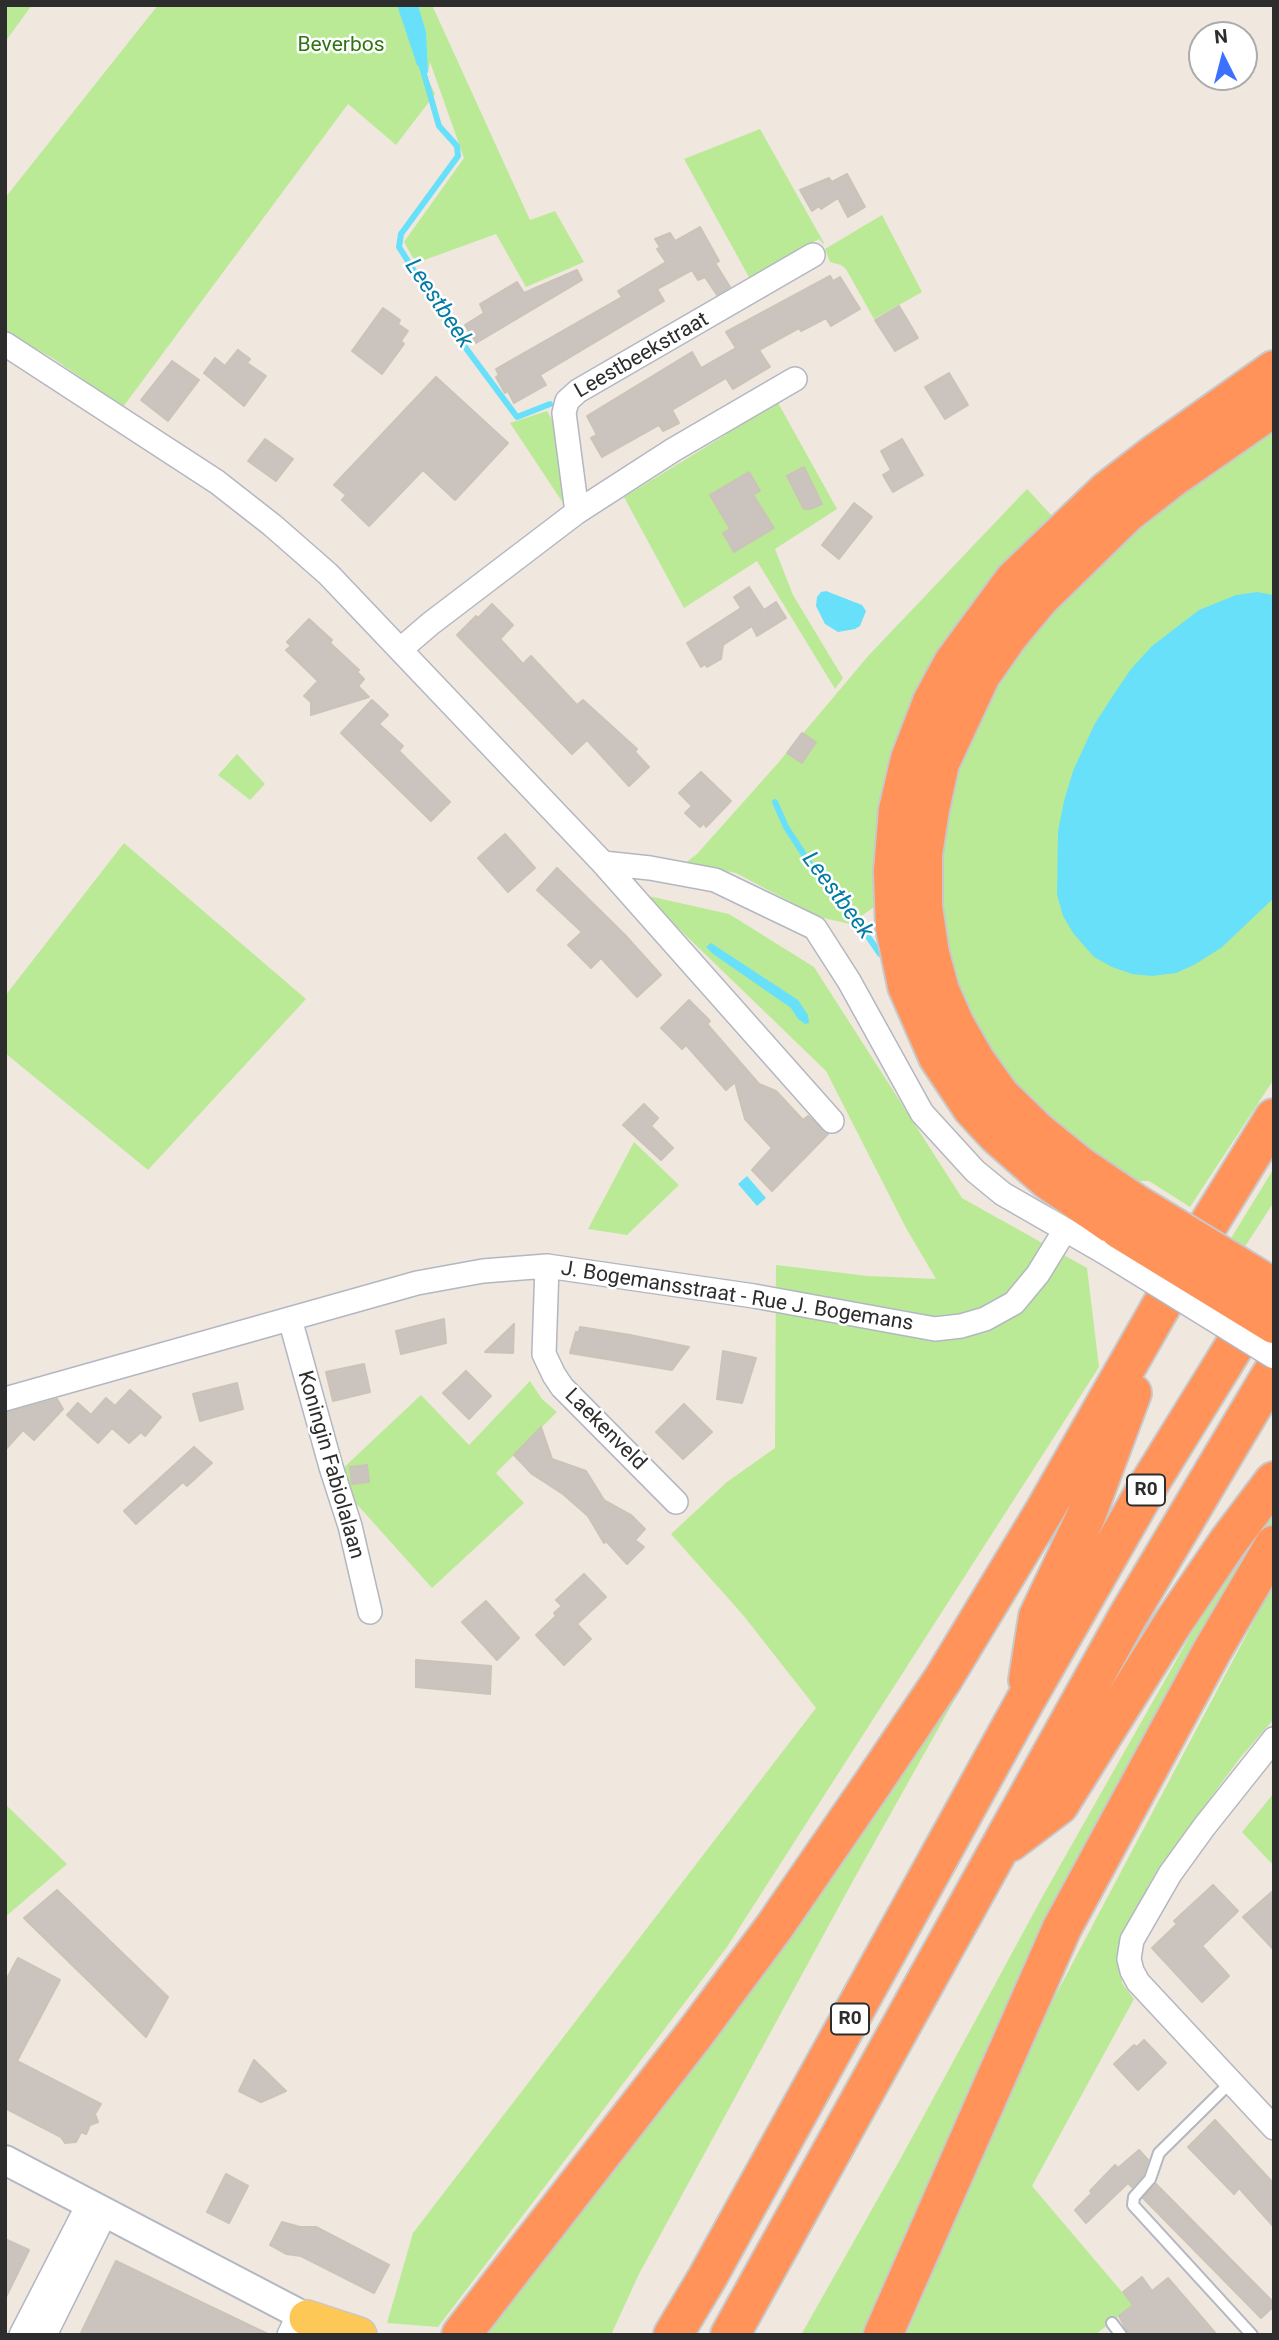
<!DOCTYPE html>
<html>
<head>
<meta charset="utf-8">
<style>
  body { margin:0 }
  #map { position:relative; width:1279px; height:2340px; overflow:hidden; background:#f0e7df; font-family:Roboto,sans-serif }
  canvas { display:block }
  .frame { position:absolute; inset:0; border:7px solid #2d2d2d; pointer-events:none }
  .north { position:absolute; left:1188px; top:21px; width:70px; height:70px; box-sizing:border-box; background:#fff; border:2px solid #ababab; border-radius:50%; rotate:354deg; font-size:19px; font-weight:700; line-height:28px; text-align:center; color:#2d2d2d }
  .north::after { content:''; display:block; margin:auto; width:24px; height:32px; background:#3c71ff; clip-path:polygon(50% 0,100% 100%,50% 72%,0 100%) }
</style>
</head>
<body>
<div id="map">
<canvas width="1279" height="2340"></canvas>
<div class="frame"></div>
<div class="north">N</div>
</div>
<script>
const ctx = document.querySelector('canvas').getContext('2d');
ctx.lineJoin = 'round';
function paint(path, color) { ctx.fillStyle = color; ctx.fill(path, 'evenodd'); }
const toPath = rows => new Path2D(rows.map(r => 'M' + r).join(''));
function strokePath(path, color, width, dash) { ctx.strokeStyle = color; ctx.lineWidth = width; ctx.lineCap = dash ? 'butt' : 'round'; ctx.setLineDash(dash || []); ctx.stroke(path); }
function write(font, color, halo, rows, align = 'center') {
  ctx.font = font + ' Roboto,sans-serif'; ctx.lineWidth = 5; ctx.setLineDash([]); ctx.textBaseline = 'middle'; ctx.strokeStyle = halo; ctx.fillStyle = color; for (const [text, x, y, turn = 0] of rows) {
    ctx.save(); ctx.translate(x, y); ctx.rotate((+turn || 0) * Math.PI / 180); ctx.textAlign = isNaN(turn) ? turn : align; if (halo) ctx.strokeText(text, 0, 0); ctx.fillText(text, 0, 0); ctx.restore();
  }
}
const green = toPath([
  [5,5,32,5,5,42],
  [158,5,432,5,530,220,555,211,584,262,526,287,496,234,416,263,404,242,464,158,430,62,428,73,425,73,435,94,396,145,348,104,123,407,54,359,5,331,5,198],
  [760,129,824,243,823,244,819,239,750,279,684,159],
  [882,215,922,292,874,319,846,269,841,265,830,262,825,249],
  [777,401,837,509,775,549,793,595,843,678,835,689,757,561,684,608,624,497,727,434,726,432],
  [547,411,554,423,563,503,510,423],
  [1274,426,1274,1079,1190,1207,1149,1181,1137,1181,1061,1130,995,1065,950,977,937,861,952,782,1009,658,1142,519],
  [1027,489,1053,517,900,746,880,804,877,905,850,924,819,917,736,873,685,863,697,854,778,763,869,655],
  [237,754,265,784,250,800,218,775],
  [124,843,306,999,148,1170,5,1053,5,996],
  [644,895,729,914,814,967,962,1198,1087,1268,1099,1367,727,1947,438,2327,387,2323,413,2233,816,1708,743,1615,671,1534,727,1482,775,1448,776,1265,868,1276,936,1279,906,1228,826,1071],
  [634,1142,679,1185,627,1235,588,1229],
  [1274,1168,1274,1202,1244,1248,1230,1240],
  [530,1381,542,1399,557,1412,496,1473,524,1503,432,1588,345,1491,338,1473,421,1395,469,1445],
  [1274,1506,1274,1531,869,2335,801,2335,902,2156,1045,1892,1199,1620],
  [1274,1583,1274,1719,1240,1758,1156,1872,1119,1941,1122,1983,1134,1999,1032,2186,1133,2305,1095,2335,906,2335,1036,2032],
  [984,1647,854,1879,639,2274,611,2335,480,2335],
  [1274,1793,1274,1866,1242,1832],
  [5,1804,67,1864,5,1917]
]);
const water = toPath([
  [397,5,418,5,426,32,428,73,417,65],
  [826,591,862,605,866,611,860,626,855,629,838,632,825,624,816,606,817,597,821,592],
  [1257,592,1274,595,1274,898,1221,948,1194,965,1176,973,1152,976,1132,974,1112,967,1094,957,1073,933,1063,916,1057,895,1058,831,1064,801,1073,771,1094,725,1114,694,1131,669,1152,646,1199,610,1236,595],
  [711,943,798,1000,808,1015,809,1023,805,1024,798,1019,791,1008,713,954,706,947],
  [747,1176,766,1198,757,1206,738,1184]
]);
const stream = toPath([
  [422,67,439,126,457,146,458,156,401,234,399,247,445,320,517,417,550,404],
  [775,802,786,827,814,870,823,879,830,881,880,954]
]);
const building = toPath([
  [847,174,865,207,848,217,838,198,821,209,819,206,812,211,800,190,829,178,832,182,847,174],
  [700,227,719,261,715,263,730,287,717,295,705,277,698,280,692,270,657,289,664,301,540,375,546,385,514,403,508,391,505,393,496,377,499,375,496,369,622,297,618,291,666,262,657,249,660,247,655,239,670,233,675,241,700,227],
  [577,270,582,280,476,343,465,325,484,313,480,304,517,282,524,293,577,270],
  [830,276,833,281,840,277,860,309,831,326,826,318,801,331,799,328,759,350,770,367,733,389,726,378,672,410,679,423,663,431,659,425,602,457,591,438,597,435,587,416,692,352,701,368,736,348,726,332,830,276],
  [899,306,918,338,895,351,875,320,899,306],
  [383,308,400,320,398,324,408,331,401,341,404,344,382,374,352,351,383,308],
  [238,350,250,359,247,363,266,376,244,406,204,373,215,358,225,366,238,350],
  [172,361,199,380,168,421,141,400,172,361],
  [949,373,968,405,945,419,925,387,949,373],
  [436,377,508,443,455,500,423,470,369,526,342,500,346,495,334,485,436,377],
  [265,439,293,459,276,481,248,461,265,439],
  [902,439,923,475,893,492,883,475,891,470,881,451,902,439],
  [804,467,822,504,810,509,804,509,787,476,804,467],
  [749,472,760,491,753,495,774,528,734,552,723,533,730,529,710,495,749,472],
  [854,503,872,517,839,559,822,545,854,503],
  [749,587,764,610,776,602,786,618,757,636,752,626,723,645,721,659,707,667,705,664,701,667,687,643,741,608,734,597,749,587],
  [492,604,513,625,500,639,523,664,531,656,577,705,583,700,637,749,635,752,649,767,629,786,587,740,572,754,457,635,476,616,478,618,492,604],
  [309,619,332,640,330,643,359,670,357,672,364,679,358,686,369,697,311,715,311,702,304,696,318,681,286,650,291,646,287,642,309,619],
  [372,700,388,715,379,724,403,746,399,751,450,802,431,821,341,733,372,700],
  [802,733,816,742,802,763,787,753,802,733],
  [701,772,731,801,706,827,704,823,700,827,685,813,692,806,679,793,701,772],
  [505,834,535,868,508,892,478,858,505,834],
  [557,868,625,935,661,975,637,997,601,958,591,968,568,945,582,932,537,890,557,868],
  [689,1000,710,1021,707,1024,759,1084,776,1091,803,1120,808,1116,828,1134,772,1191,752,1170,772,1148,745,1119,735,1082,726,1090,686,1045,682,1049,661,1028,689,1000],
  [644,1104,658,1118,651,1126,673,1148,661,1160,623,1125,644,1104],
  [444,1319,446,1343,401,1354,396,1331,444,1319],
  [514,1324,513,1353,485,1352,514,1324],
  [580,1327,630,1335,689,1347,672,1370,570,1353,576,1332,579,1332,580,1327],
  [723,1351,756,1358,742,1403,717,1399,723,1351],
  [364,1364,370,1392,333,1401,326,1372,364,1364],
  [466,1371,491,1396,469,1419,443,1393,466,1371],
  [237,1383,243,1409,200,1421,193,1394,237,1383],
  [130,1390,161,1417,145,1436,141,1432,129,1443,112,1428,98,1443,67,1415,78,1403,91,1415,106,1398,115,1406,130,1390],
  [57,1399,63,1409,34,1440,23,1430,5,1450,5,1413,57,1399],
  [684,1404,712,1432,683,1459,656,1432,684,1404],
  [541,1427,552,1459,586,1471,604,1500,631,1515,645,1529,635,1540,644,1547,627,1564,606,1541,604,1543,588,1516,563,1494,532,1474,514,1455,541,1427],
  [194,1447,212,1463,187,1486,183,1482,136,1524,124,1511,194,1447],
  [367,1465,369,1482,352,1484,350,1467,367,1465],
  [584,1574,606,1597,577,1624,591,1639,564,1665,536,1635,556,1616,554,1613,562,1606,556,1600,584,1574],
  [486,1601,519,1638,497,1660,462,1622,486,1601],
  [416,1660,491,1666,490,1694,416,1687,416,1660],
  [1213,1885,1238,1911,1202,1946,1229,1976,1202,2002,1152,1948,1177,1924,1174,1921,1213,1885],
  [57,1890,168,1997,146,2037,24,1918,57,1890],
  [1274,1890,1274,1950,1243,1917,1274,1890],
  [18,1958,60,1980,17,2061,101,2104,95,2114,98,2122,90,2125,86,2134,81,2132,76,2142,65,2143,61,2137,5,2108,5,1982,18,1958],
  [1144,2040,1166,2063,1138,2090,1114,2064,1134,2045,1137,2047,1144,2040],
  [254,2060,286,2091,261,2102,239,2091,254,2060],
  [1215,2120,1274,2184,1274,2227,1239,2188,1234,2194,1188,2147,1215,2120],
  [1139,2150,1148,2160,1143,2175,1132,2187,1128,2183,1086,2223,1075,2210,1092,2193,1090,2191,1115,2165,1118,2168,1139,2150],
  [226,2174,248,2186,229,2223,207,2212,226,2174],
  [1156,2184,1274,2303,1274,2306,1261,2318,1143,2198,1156,2184],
  [282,2222,300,2227,316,2227,389,2265,374,2293,301,2256,286,2254,270,2245,282,2222],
  [5,2239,29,2250,5,2299,5,2239],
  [116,2261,203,2303,270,2335,80,2335,116,2261],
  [1142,2277,1152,2291,1168,2278,1217,2335,1129,2335,1119,2316,1133,2305,1123,2292,1142,2277]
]);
const service = toPath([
  [1231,2082,1159,2153,1150,2179,1134,2197,1133,2205,1252,2335],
  [1112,2323,1121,2335]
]);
const minor = toPath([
  [5,344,217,482,272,525,328,574,603,863,832,1121],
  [577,512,564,413,567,401,578,391,813,255],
  [401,649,430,624,577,512,673,450,795,379],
  [603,863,650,868,715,880,815,928,849,981,922,1113,975,1171,1003,1194,1104,1252],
  [547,1266,544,1354,554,1375,562,1387,676,1502],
  [290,1319,331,1467,350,1526,370,1612],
  [5,1399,417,1283,483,1271,547,1266,754,1296,935,1329,961,1326,985,1319,1014,1303,1038,1274,1065,1230],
  [1274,1739,1204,1827,1170,1874,1132,1940,1129,1959,1132,1971,1138,1982,1274,2128],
  [21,2335,89,2203],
  [45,2335,106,2212],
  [289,2335,299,2314]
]);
const tertiary = toPath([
  [5,2160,307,2318]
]);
const primary = toPath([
  [307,2318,359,2335]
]);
const motorway = toPath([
  [1136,1204,1080,1166,1038,1132,1000,1095,975,1060,955,1025,940,991,930,954,923,907,923,854,930,809,940,763,981,675,1009,635,1039,599,1127,513,1172,478,1274,407],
  [1119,1229,1048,1180,997,1135,972,1108,938,1057,907,986,895,928,893,871,898,810,910,759,932,702,953,663,1014,580,1107,491,1155,454,1274,370],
  [1028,1680,1038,1617,1086,1516,1132,1393],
  [1010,1842,1059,1805,1173,1623,1228,1542,1274,1481],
  [461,2335,694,2035,775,1926,873,1783,943,1679,1045,1510,1197,1243,1274,1118],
  [673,2335,707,2278,1024,1703,1151,1481,1262,1301],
  [730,2335,1128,1616,1274,1370],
  [883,2335,1062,1928,1212,1651,1274,1545]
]);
const minorBridge = toPath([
  [1104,1252,1274,1357]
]);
const motorwayBridge = toPath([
  [1136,1204,1274,1288],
  [1119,1229,1274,1324]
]);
const shields = [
  [1146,1490,38],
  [850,2019,38]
];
const shieldNames = [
  ["R0",1146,1490],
  ["R0",850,2019]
];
const parkNames = [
  ["Beverbos",341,46]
];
const streetNames = [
  ["Leestbeekstraat",642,356,-30],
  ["J. Bogemansstraat - Rue J. Bogemans",737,1297,9],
  ["Laekenveld",605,1430,45],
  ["Koningin Fabiolalaan",330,1465,74]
];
const waterNames = [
  ["Leestbeek",438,304,56],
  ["Leestbeek",837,896,53]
];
paint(green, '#bbea97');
paint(water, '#69e0fa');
strokePath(stream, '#69e0fa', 6);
paint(building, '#cbc4be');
strokePath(building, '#ccc3b8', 2);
strokePath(service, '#b3b7c2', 14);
strokePath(minor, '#b3b7c2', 26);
strokePath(tertiary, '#b3b7c2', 32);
strokePath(primary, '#c8c8c8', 38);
strokePath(motorway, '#c8c8c8', 42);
strokePath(service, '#fff', 10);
strokePath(minor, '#fff', 23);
strokePath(tertiary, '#fff', 28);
strokePath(primary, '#fec856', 35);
strokePath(motorway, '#ff935a', 38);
strokePath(minorBridge, '#b3b7c2', 26, []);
strokePath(motorwayBridge, '#c8c8c8', 42, []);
strokePath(minorBridge, '#fff', 23);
strokePath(motorwayBridge, '#ff935a', 38);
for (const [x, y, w] of shields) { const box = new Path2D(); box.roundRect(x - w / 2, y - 15.5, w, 31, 5); ctx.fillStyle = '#fff'; ctx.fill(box); strokePath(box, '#2d2d2d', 2); }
write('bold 19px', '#2d2d2d', null, shieldNames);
write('21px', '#307314', '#fff', parkNames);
write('21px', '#2d2d2d', '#fff', streetNames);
write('italic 23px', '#027ba5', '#fff', waterNames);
</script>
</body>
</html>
